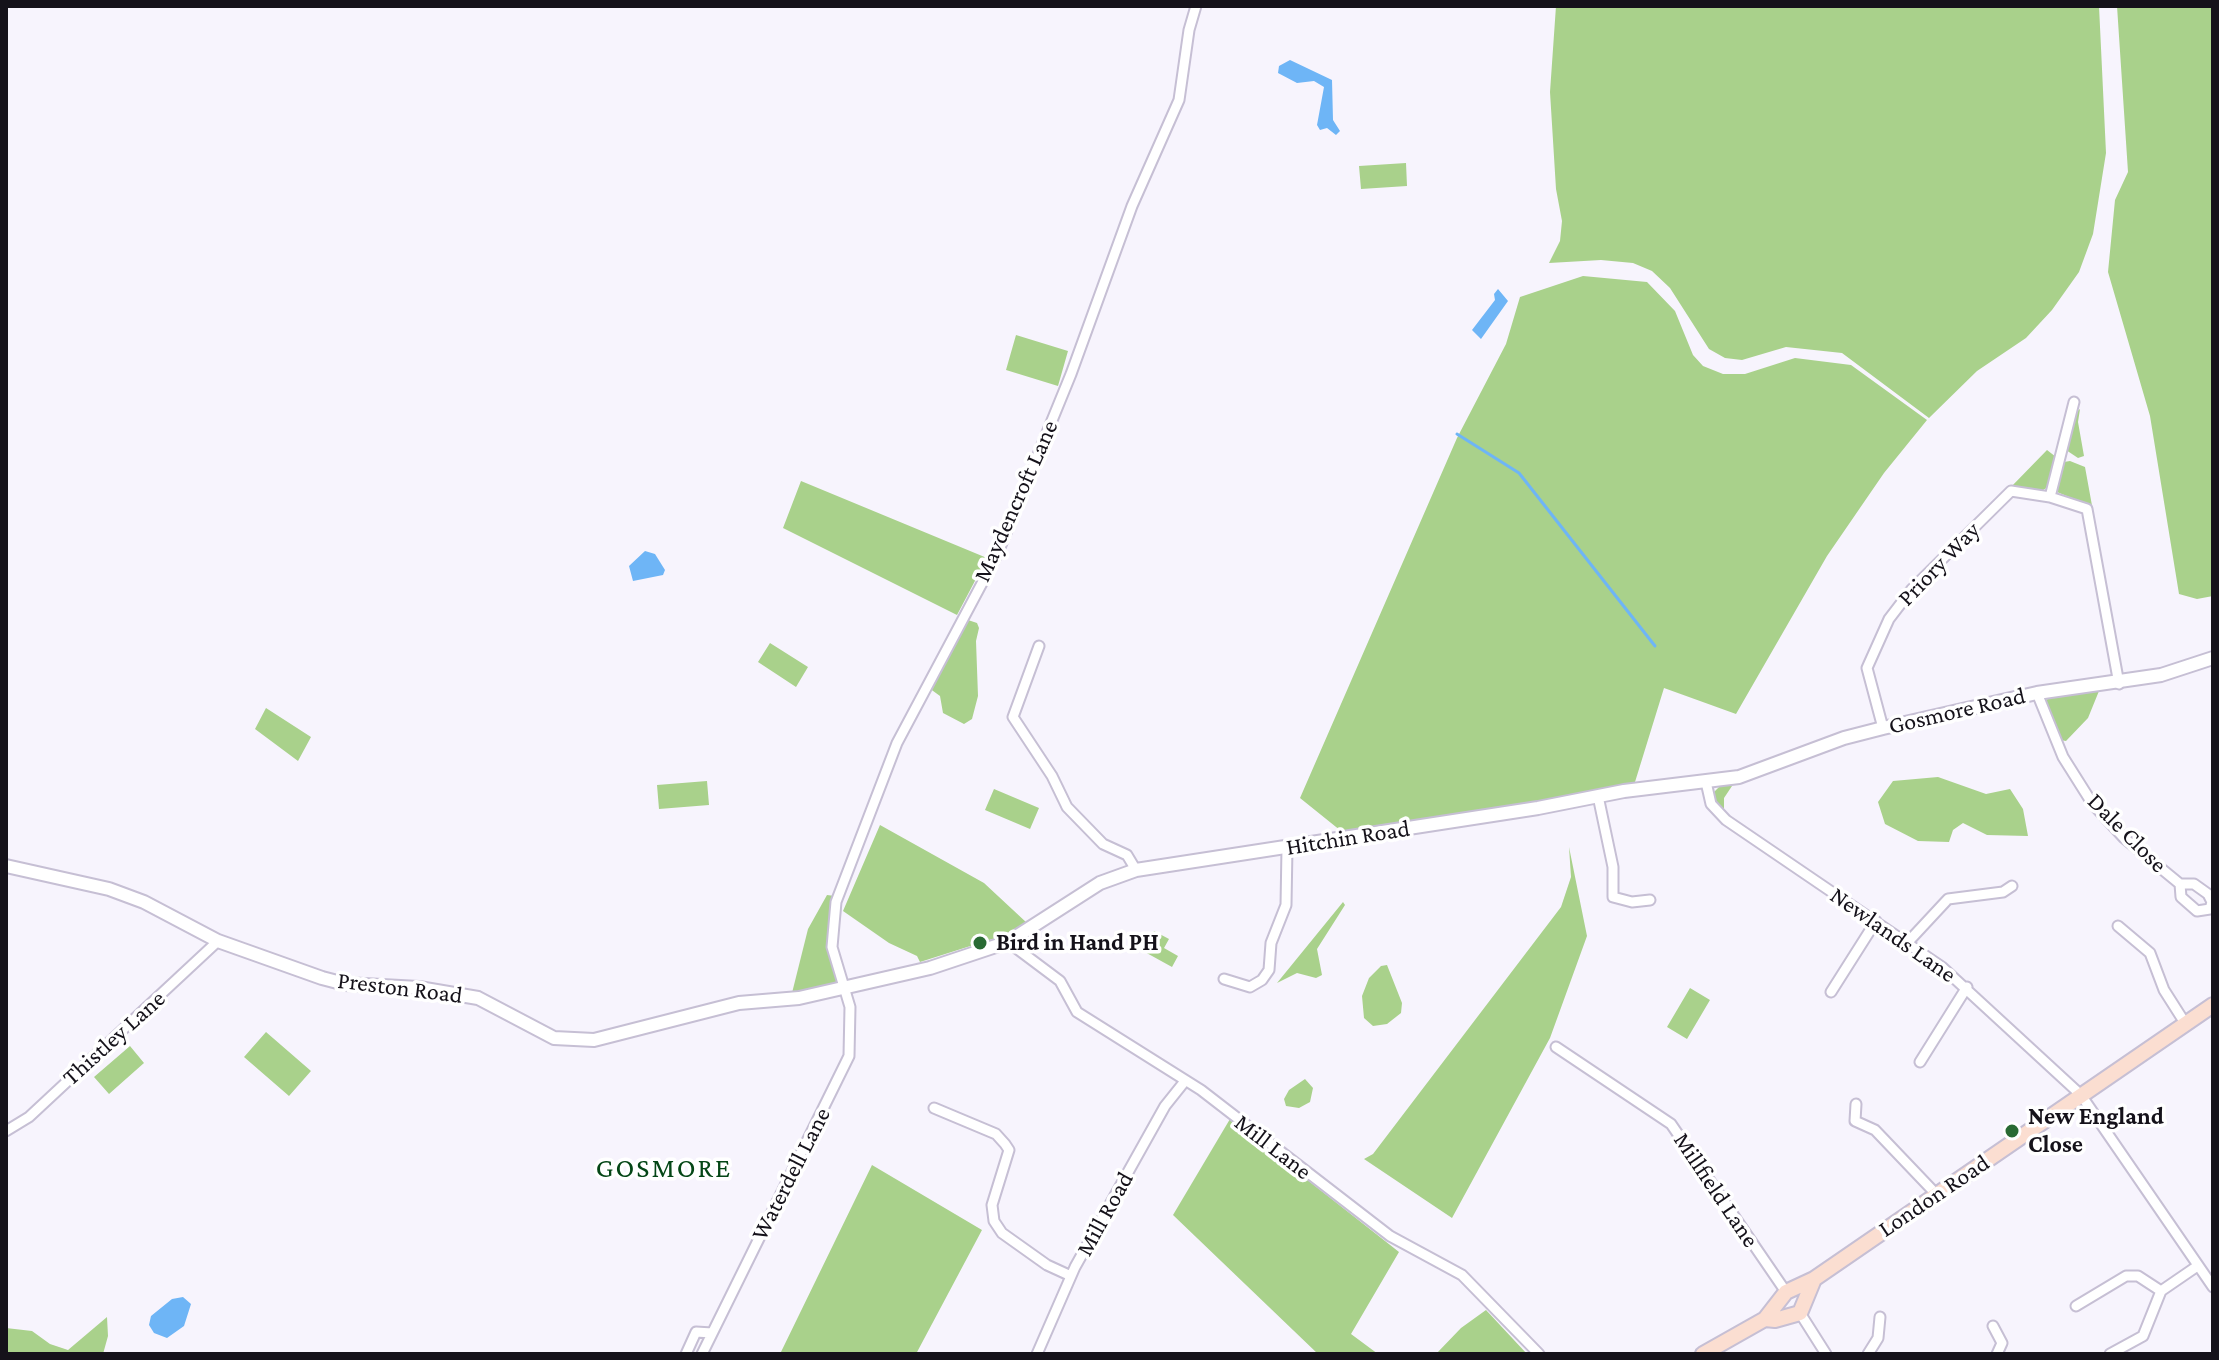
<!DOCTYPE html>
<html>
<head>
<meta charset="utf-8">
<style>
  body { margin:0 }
  #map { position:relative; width:2219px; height:1360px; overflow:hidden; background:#f7f4fd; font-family:"Crimson Pro",serif }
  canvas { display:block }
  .frame { position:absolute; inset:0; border:8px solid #15121a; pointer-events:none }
</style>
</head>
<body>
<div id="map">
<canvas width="2219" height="1360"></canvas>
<div class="frame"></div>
</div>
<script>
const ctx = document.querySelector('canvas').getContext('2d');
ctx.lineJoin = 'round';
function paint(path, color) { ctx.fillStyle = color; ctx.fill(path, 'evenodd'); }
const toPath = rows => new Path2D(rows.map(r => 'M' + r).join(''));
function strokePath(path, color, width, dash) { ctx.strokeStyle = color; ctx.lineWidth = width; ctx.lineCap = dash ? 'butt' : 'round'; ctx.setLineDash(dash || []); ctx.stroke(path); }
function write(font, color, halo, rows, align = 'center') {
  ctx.font = font + ' "Crimson Pro",serif'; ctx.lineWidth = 7; ctx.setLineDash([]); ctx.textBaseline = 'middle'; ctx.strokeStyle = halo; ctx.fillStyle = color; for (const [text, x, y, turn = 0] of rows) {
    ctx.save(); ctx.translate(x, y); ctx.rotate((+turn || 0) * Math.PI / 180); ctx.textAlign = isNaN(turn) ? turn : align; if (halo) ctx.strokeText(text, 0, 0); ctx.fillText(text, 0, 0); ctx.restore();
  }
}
const green = toPath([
  [1556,6,2099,6,2106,153,2093,234,2079,272,2052,310,2026,338,1977,371,1929,418,1842,353,1786,347,1742,360,1725,358,1709,349,1670,288,1652,271,1633,263,1601,260,1549,263,1560,241,1562,221,1556,189,1550,92],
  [2117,6,2213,6,2213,596,2197,599,2179,594,2150,416,2108,272,2115,200,2128,172],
  [1406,163,1407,186,1361,189,1359,166],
  [1583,276,1647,282,1675,311,1693,355,1703,366,1723,374,1745,374,1795,358,1851,365,1927,420,1884,473,1827,556,1736,714,1664,688,1635,782,1542,804,1346,835,1300,798,1457,438,1506,344,1520,297],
  [1016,335,1068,351,1058,386,1006,370],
  [2080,409,2078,422,2084,456,2078,458,2066,450,2075,413],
  [2047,450,2056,457,2048,487,2040,492,2010,488],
  [2070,461,2085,467,2093,511,2086,504,2057,492,2064,462],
  [801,481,987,558,957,615,783,528],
  [968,620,977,623,979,628,976,641,978,696,972,719,964,724,943,713,940,696,929,688],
  [770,643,808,667,796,687,758,662],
  [2099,691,2088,718,2066,741,2060,740,2044,706,2048,698],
  [266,708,311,737,298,761,255,729],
  [1938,777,1986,794,2010,789,2023,809,2028,836,1987,835,1963,823,1953,830,1949,842,1918,841,1885,824,1878,802,1893,781],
  [707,781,709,805,659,809,657,785],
  [1734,783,1724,798,1724,814,1717,807,1713,793,1720,786],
  [994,789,1039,808,1030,829,985,810],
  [880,825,984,883,1027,923,1005,935,920,962,917,956,889,943,843,911],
  [1569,847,1587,936,1550,1038,1452,1218,1364,1159,1373,1154,1561,907,1571,877],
  [827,895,835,896,829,934,841,984,792,993,808,929],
  [1343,902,1345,905,1317,949,1322,975,1316,978,1297,973,1277,983],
  [1154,931,1169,939,1164,948,1178,956,1172,967,1143,951],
  [1387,965,1402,1003,1401,1013,1387,1024,1373,1026,1364,1018,1362,996,1369,978,1381,966],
  [1690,988,1710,1000,1687,1039,1667,1027],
  [266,1032,311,1071,289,1096,244,1057],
  [130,1046,144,1063,109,1094,94,1077],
  [1305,1079,1313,1088,1310,1102,1299,1108,1286,1106,1284,1099,1289,1090],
  [1230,1119,1399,1252,1351,1334,1378,1354,1318,1354,1173,1215],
  [872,1165,982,1230,916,1354,780,1354],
  [1486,1310,1527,1354,1436,1354,1461,1328],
  [107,1317,108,1336,103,1354,6,1354,6,1328,32,1331,50,1344,68,1350]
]);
const water = toPath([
  [1290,60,1332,80,1333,120,1340,131,1336,135,1327,128,1320,130,1317,125,1324,87,1314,81,1297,83,1278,73,1279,66],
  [1498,289,1508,301,1481,339,1472,330,1495,300,1494,294],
  [645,551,655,554,665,570,663,575,633,581,629,566],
  [183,1297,191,1304,184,1326,167,1338,154,1333,149,1325,151,1316,172,1299]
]);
const stream = toPath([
  [1457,434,1519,473,1655,646]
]);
const minor = toPath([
  [2050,497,2074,402],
  [1039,646,1013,717,1052,776,1067,807,1103,844,1127,855,1136,870],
  [2037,693,2063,757,2092,803,2124,838,2180,884,2194,884,2208,894,2212,902,2210,909,2197,911,2181,897,2180,884],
  [1883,728,1867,668,1889,619,1912,589,2011,491,2050,497,2087,509,2119,684],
  [1706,782,1711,804,1726,820,1942,967,2081,1095,2213,1287],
  [1598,796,1613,867,1613,897,1632,902,1650,900],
  [2118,926,2150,953,2164,990,2185,1023],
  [1008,942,1060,981,1077,1012,1201,1090,1390,1236,1462,1275,1539,1354],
  [1908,942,1948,899,2003,892,2012,886],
  [1224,979,1250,987,1262,980,1269,970,1271,943,1286,905,1287,848],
  [1831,992,1876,921],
  [1556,1047,1671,1124,1786,1292],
  [1920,1062,1967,987],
  [1856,1104,1855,1121,1875,1130,1937,1195],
  [934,1108,996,1134,1005,1144,1009,1150,992,1205,994,1221,1002,1233,1047,1265,1071,1276],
  [6,1131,29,1117,218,941],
  [2076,1306,2126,1276,2138,1276,2161,1291],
  [1800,1313,1826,1354],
  [1993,1326,2002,1343,1997,1354],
  [686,1354,696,1332,712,1333],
  [702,1354,849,1056,850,1007,832,947,836,902,897,743,997,555,1071,374,1132,206,1179,100,1189,30,1196,6],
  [1037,1354,1075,1267,1165,1106,1185,1081],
  [1868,1354,1878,1338,1880,1317],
  [2110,1354,2143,1336,2161,1291,2196,1267]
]);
const tertiary = toPath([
  [6,866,109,889,144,902,218,941,322,978,345,984,419,988,478,998,554,1038,594,1040,739,1003,799,998,930,968,1008,942,1100,883,1136,870,1538,808,1624,791,1739,777,1844,738,1883,728,2037,693,2161,675,2213,658]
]);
const secondary = toPath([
  [1765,1319,1775,1320,1800,1313,1814,1279],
  [1703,1354,1765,1319,1786,1292,1814,1279,2213,1005]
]);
const markers = [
  [980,943,8,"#296a33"],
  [2012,1131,8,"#296a33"]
];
const streetNames = [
  ["Maydencroft Lane",1016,501,-66],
  ["Priory Way",1939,564,-46],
  ["Gosmore Road",1957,711,-13],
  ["Dale Close",2127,833,45],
  ["Hitchin Road",1348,838,-9],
  ["Newlands Lane",1893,935,35],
  ["Preston Road",400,988,7],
  ["Thistley Lane",114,1038,-42],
  ["Mill Lane",1273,1147,38],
  ["Waterdell Lane",791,1174,-63],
  ["Millfield Lane",1716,1190,56],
  ["London Road",1934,1196,-34],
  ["Mill Road",1105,1214,-61]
];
const poiNames = [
  ["Bird in Hand PH",996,943],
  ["New England",2028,1117],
  ["Close",2028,1145]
];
const quarterNames = [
  ["GOSMORE",664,1168]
];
paint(green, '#a9d18b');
paint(water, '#6eb5f6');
strokePath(stream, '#6eb5f6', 3);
strokePath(minor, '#c6bfd4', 13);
strokePath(tertiary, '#c6bfd4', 16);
strokePath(secondary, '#c6bfd4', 18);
strokePath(minor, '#fff', 9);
strokePath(tertiary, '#fff', 12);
strokePath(secondary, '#fbded1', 14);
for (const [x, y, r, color] of markers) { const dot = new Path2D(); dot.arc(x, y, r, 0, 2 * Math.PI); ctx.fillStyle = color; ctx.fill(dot); strokePath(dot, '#fff', 3); }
write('24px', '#15121a', '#fff', streetNames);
write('bold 24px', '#15121a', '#fff', poiNames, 'left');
ctx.letterSpacing = '2px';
write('28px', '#044616', '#fff', quarterNames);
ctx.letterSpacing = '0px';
</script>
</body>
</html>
